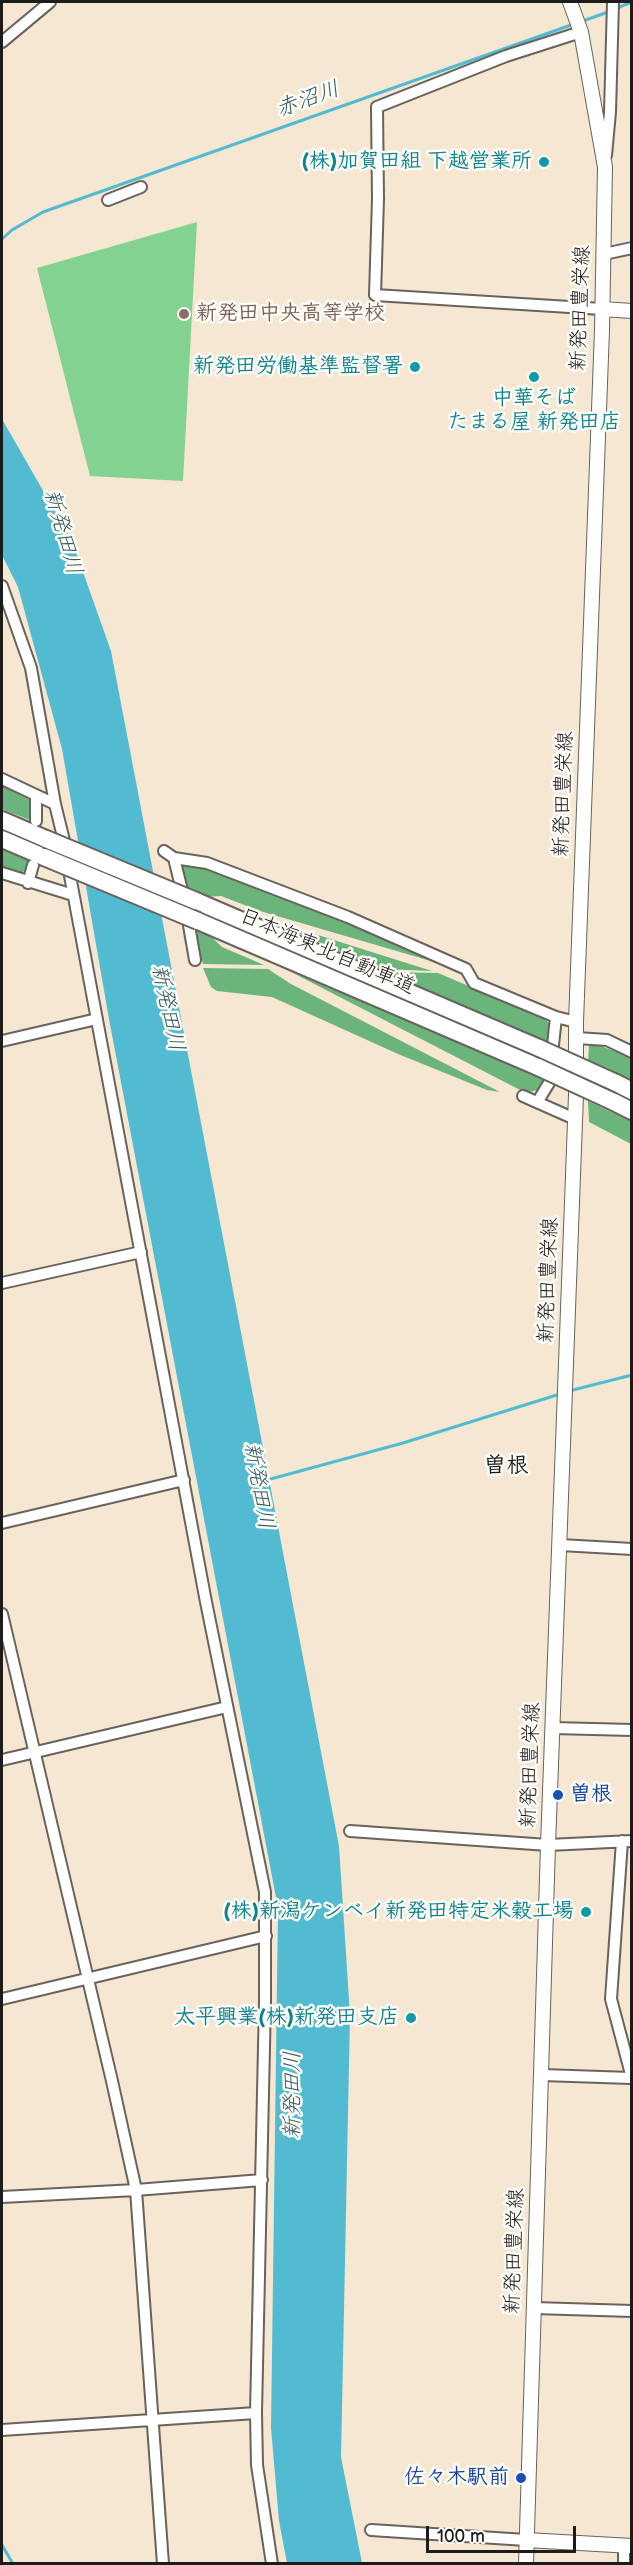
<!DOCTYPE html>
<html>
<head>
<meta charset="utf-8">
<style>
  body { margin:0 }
  #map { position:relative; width:633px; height:2565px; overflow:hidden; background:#f6e7d2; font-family:"Balsamiq Sans",sans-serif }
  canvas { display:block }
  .frame { position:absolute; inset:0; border:3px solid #1c1c1c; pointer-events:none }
  .scale { position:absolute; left:426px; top:2526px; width:150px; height:27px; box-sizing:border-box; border:3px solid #1c1c1c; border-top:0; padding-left:8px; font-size:18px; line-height:21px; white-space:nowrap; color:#1c1c1c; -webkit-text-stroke:4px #fdfcf7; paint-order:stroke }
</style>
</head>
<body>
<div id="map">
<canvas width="633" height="2565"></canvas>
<div class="frame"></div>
<div class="scale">100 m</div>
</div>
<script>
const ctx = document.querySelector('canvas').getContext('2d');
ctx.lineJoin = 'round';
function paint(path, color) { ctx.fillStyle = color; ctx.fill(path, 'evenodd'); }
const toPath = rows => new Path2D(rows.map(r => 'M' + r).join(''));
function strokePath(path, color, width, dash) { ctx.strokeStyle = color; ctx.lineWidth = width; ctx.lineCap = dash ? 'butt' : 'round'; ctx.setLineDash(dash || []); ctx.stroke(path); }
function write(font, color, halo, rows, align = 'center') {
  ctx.font = font + ' "Balsamiq Sans","Klee One",sans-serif'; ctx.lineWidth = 5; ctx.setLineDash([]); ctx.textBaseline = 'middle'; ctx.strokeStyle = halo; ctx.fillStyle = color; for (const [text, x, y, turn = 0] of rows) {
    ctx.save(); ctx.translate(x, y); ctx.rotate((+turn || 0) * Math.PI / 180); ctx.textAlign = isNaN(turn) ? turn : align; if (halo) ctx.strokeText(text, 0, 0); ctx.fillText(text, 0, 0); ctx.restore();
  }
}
const green = toPath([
  [197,222,183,481,90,476,37,268]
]);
const forest = toPath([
  [2,786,34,802,32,821,2,809],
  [2,849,31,861,31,867,18,875,2,870],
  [183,864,200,865,262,890,303,902,458,969,260,911,221,896,204,897,186,888,180,867],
  [282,926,321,936,432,971,380,969],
  [194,929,213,938,222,947,264,965,203,964],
  [203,968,268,969,291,984,500,1092,487,1090,398,1054,272,997,217,991,211,987],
  [291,972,546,1079,541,1089,526,1093],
  [386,972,438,973,542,1017,549,1023,552,1033,551,1046],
  [589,1045,598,1045,631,1057,631,1083,588,1062],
  [588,1101,631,1121,631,1144,589,1122]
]);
const water = toPath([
  [2,419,72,541,111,651,339,1846,350,2015,341,2457,362,2563,287,2563,279,2521,271,2428,278,1908,109,1019,62,749,18,587,2,555]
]);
const stream = toPath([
  [617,8,632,2],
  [580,22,611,11],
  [2,239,12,230,43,212,574,24],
  [569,1391,632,1375],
  [267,1480,403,1443,560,1394],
  [2,2545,13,2564]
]);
const minor = toPath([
  [581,32,506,56,377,107,378,199,375,295,602,309],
  [2,42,50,2],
  [606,155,610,112,613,2],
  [108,200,141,187],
  [604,254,632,248],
  [2,586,31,668,55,804],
  [2,779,55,804,66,849],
  [36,821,36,795],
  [164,851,174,858,207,863,348,917,466,969,474,983,556,1017,576,1022],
  [174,858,184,899],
  [68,865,206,1602,265,1892,265,2001,256,2413,257,2465,272,2564],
  [2,873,73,895],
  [28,883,33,865],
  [187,914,195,960],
  [577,1038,607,1040,632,1052],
  [2,1041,97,1019],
  [523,1096,575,1119],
  [538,1101,549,1083,556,1017],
  [2,1283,141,1252],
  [2,1523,184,1480],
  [560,1545,632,1549],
  [2,1614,112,2081,136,2190,163,2564],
  [553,1728,632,1730],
  [2,1760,227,1707],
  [350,1831,548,1845,632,1841],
  [622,1841,611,1999,632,2078],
  [2,1999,266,1936],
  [542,2075,631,2078],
  [2,2197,136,2190,262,2180],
  [534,2308,632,2311],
  [2,2430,256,2413],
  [371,2530,526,2540],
  [624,2564,624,2545]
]);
const major = toPath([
  [602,309,632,311],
  [526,2540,632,2546],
  [526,2564,548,1845,576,1095,576,1022,602,330,605,167,581,32,570,2]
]);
const highway = toPath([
  [2,820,46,839],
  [2,839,44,857],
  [196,901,539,1048],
  [198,921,538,1067],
  [614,1082,632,1091],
  [614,1102,632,1111]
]);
const highwayBridge = toPath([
  [46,839,196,901],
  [44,857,198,921],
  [539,1048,614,1082],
  [538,1067,614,1102]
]);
const markers = [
  [544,162,6,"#0f9aa8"],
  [184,314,6,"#8d6e63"],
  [415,367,6,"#0f9aa8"],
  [534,377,6,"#0f9aa8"],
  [558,1795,6,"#1a4fb4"],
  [586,1912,6,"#0f9aa8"],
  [411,2018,6,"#0f9aa8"],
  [521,2478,6,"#1a4fb4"]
];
const cultureNames = [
  ["(株)加賀田組 下越営業所",532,162],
  ["新発田労働基準監督署",403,367],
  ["中華そば",534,399,"center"],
  ["たまる屋 新発田店",534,423,"center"],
  ["(株)新潟ケンベイ新発田特定米穀工場",574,1912],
  ["太平興業(株)新発田支店",399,2018]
];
const streetNames = [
  ["新発田豊栄線",581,308,-88],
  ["新発田豊栄線",564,794,-88],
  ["日本海東北自動車道",327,952,23],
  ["新発田豊栄線",549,1280,-88],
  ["新発田豊栄線",531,1765,-88],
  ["新発田豊栄線",515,2251,-88]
];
const educationNames = [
  ["新発田中央高等学校",196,314]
];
const transitNames = [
  ["曽根",570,1795],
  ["佐々木駅前",509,2478,"right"]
];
const waterNames = [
  ["赤沼川",308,100,-20],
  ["新発田川",62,532,74],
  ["新発田川",167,1008,78],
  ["新発田川",258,1486,80],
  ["新発田川",293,2095,-90]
];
const neighbourhoodNames = [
  ["曽根",506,1466]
];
paint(green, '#84d291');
paint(forest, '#6bb47b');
paint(water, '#53bbd1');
strokePath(stream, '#53bbd1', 3);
strokePath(minor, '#68635c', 14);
strokePath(major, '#68635c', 16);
strokePath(highway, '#68635c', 20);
strokePath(minor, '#fff', 10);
strokePath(major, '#fff', 14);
strokePath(highway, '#fff', 16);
strokePath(highwayBridge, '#68635c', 20, []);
strokePath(highwayBridge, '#fff', 16);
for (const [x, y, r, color] of markers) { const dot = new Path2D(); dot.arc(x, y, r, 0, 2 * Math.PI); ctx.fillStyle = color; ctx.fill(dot); strokePath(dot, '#fdfcf7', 2); }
write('bold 21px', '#0d838f', '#fdfcf7', cultureNames, 'right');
write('21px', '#1c1c1c', '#fdfcf7', streetNames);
write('bold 21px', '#785e54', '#fdfcf7', educationNames, 'left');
write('bold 21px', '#164399', '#fdfcf7', transitNames, 'left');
write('italic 22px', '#325c64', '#fdfcf7', waterNames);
write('bold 22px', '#1c1c1c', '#fdfcf7', neighbourhoodNames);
</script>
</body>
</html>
